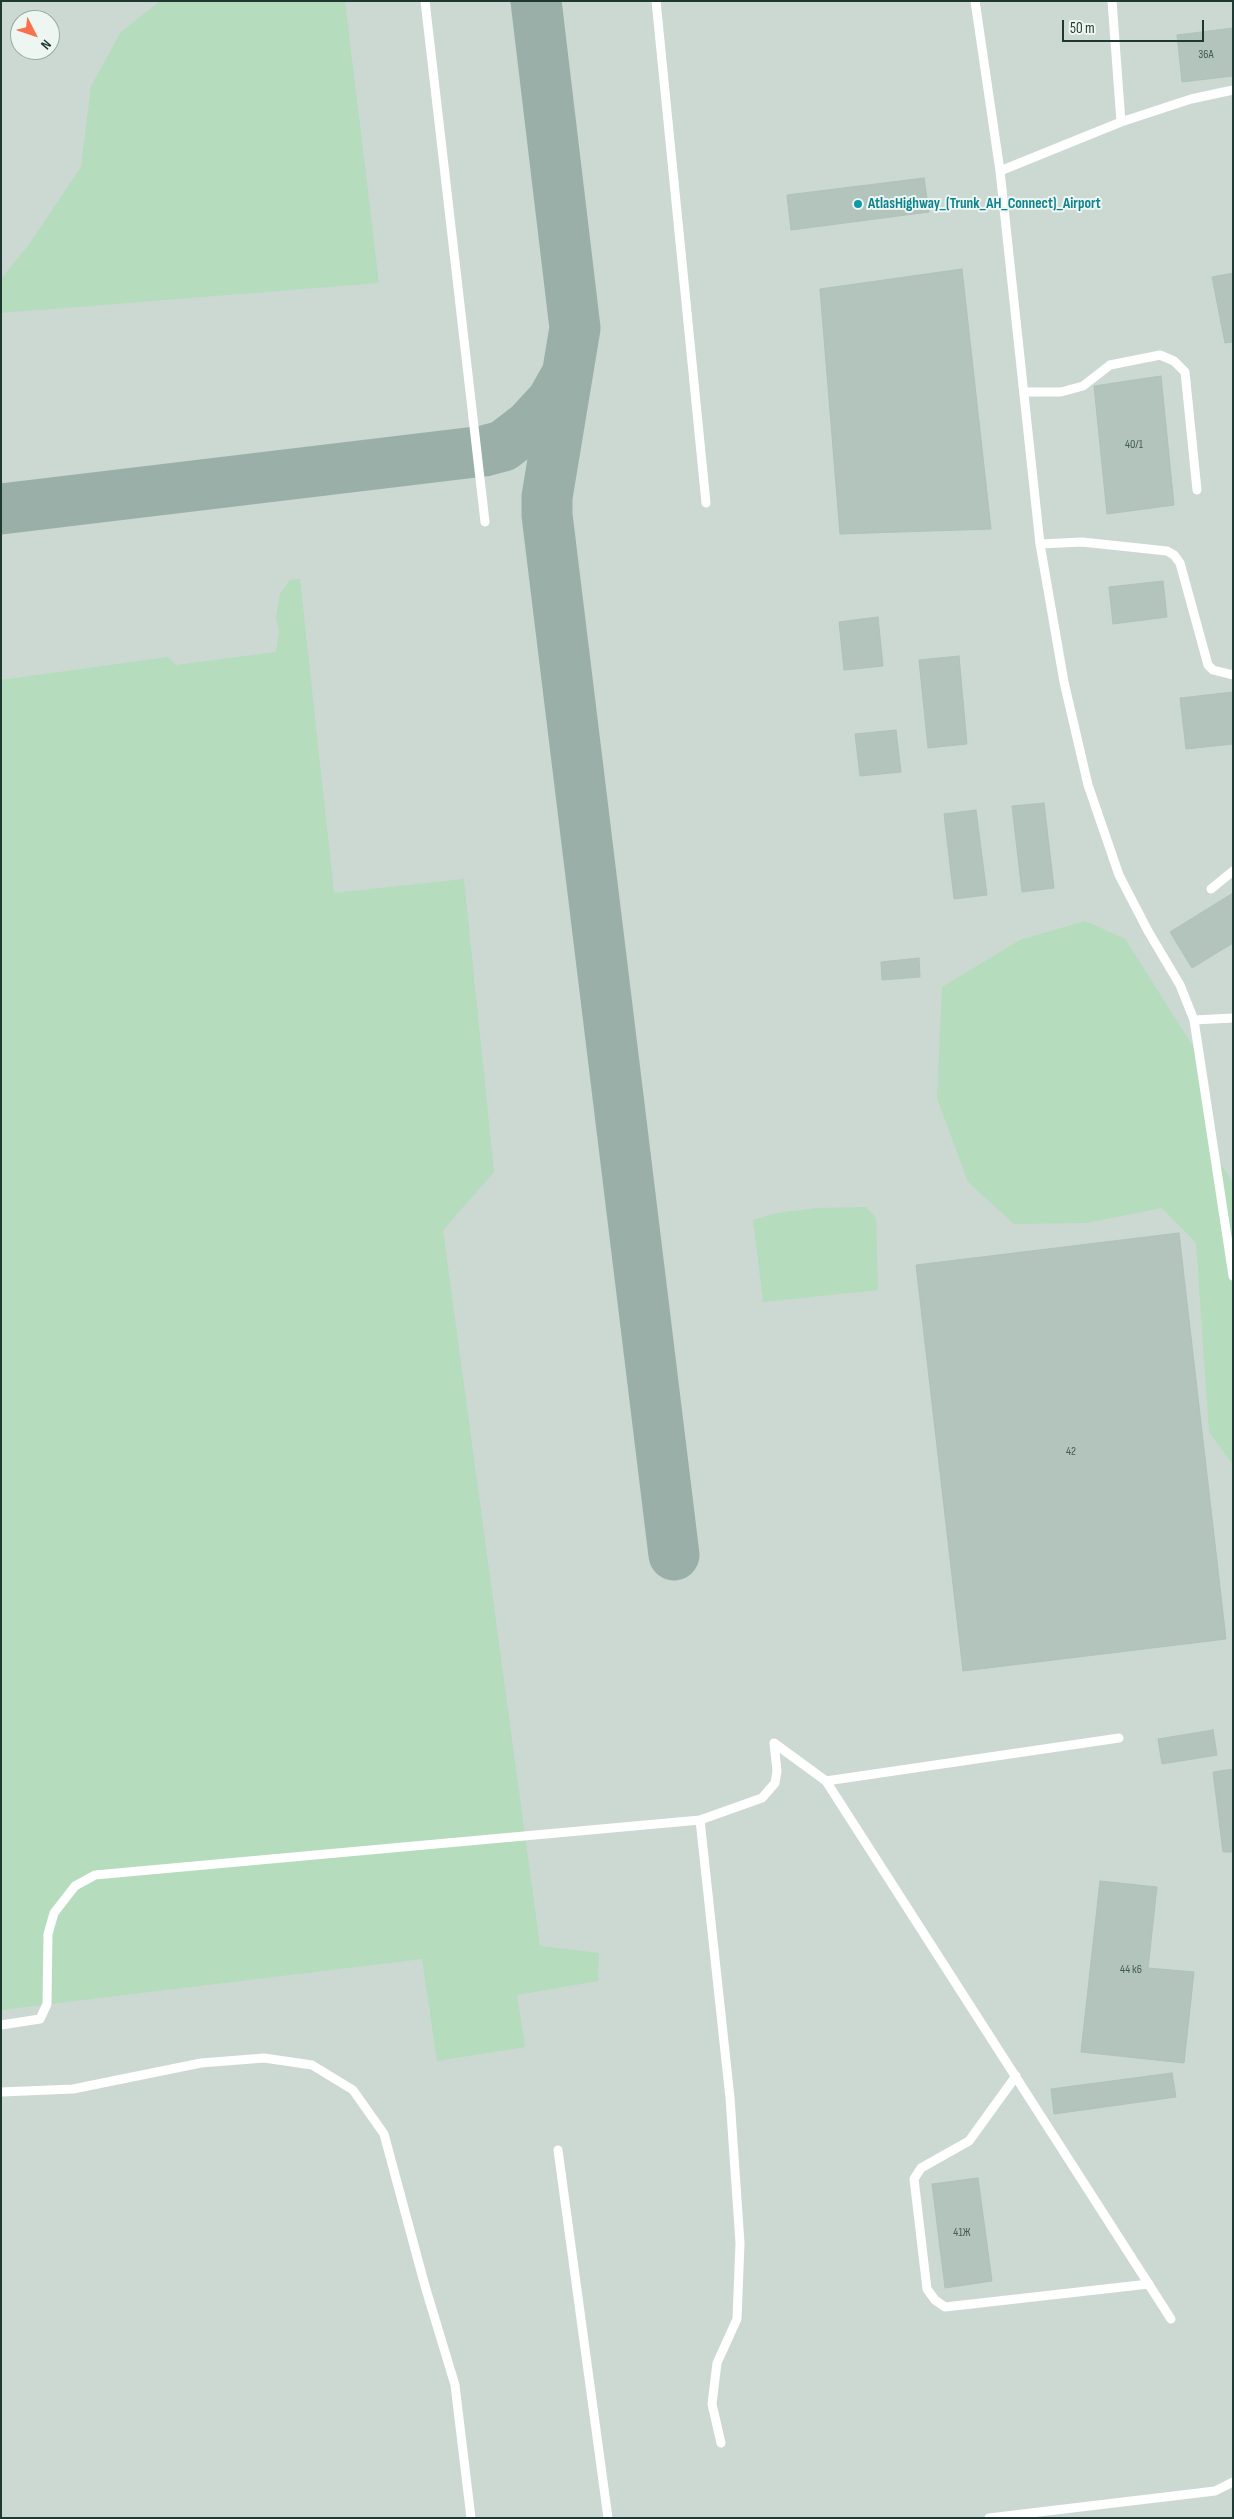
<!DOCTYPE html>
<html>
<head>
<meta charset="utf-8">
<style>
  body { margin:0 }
  #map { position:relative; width:1234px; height:2519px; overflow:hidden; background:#dce9e3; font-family:"Sofia Sans Condensed",sans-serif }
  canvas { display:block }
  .frame { position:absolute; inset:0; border:2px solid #1e3931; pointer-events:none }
  .north { position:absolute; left:10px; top:10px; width:50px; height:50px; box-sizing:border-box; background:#edf6f1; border:1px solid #9aaaa4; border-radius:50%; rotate:131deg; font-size:14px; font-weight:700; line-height:20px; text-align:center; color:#1e3931 }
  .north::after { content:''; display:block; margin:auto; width:18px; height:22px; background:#f8714c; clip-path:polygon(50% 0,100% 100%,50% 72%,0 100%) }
  .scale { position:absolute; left:1062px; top:20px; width:142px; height:22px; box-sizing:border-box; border:2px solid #1e3931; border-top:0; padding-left:6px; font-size:15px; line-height:18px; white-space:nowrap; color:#1e3931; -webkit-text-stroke:4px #edf6f1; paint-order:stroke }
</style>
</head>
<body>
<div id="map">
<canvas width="1234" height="2519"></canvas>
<div class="frame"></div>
<div class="north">N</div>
<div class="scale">50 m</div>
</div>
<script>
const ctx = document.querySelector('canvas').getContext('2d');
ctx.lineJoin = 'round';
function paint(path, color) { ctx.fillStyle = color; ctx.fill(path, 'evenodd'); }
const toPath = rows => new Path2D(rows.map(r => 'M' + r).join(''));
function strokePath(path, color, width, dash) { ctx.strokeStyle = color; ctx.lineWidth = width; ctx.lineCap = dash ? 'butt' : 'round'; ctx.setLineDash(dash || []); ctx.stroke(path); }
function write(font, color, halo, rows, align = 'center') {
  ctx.font = font + ' "Sofia Sans Condensed",sans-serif'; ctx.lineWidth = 4; ctx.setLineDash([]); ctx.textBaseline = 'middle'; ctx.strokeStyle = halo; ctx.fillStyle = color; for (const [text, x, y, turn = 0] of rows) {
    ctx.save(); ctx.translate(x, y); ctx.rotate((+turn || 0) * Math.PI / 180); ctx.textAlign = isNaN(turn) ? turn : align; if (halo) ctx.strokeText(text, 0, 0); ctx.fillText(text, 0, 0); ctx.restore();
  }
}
const built = toPath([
  [1,1,1233,1,1233,2518,1,2518],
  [20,20,50,20,50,50,20,50]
]);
const green = toPath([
  [160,1,345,1,379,283,1,313,1,279,30,243,81,167,91,86,121,32],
  [300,579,334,893,464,879,494,1172,443,1230,540,1946,599,1953,598,1981,517,1995,525,2047,437,2061,422,1959,1,2010,1,680,168,657,176,665,276,652,279,631,276,617,280,594,290,580],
  [1085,921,1125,939,1196,1051,1221,1164,1233,1183,1233,1465,1209,1432,1196,1243,1162,1208,1086,1223,1014,1224,968,1182,937,1098,942,987,1020,940],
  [866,1207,876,1218,878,1290,763,1302,753,1220,777,1213,817,1208]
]);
const taxiway = toPath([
  [536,1,575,328,547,497,547,515,674,1555],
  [1,509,484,451,503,446,529,426,552,401,565,378]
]);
const building = toPath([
  [1233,28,1233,76,1182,82,1177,35,1233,28],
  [924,178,929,212,791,230,787,195,924,178],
  [962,269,991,529,840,534,820,289,962,269],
  [1233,273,1233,342,1225,343,1212,277,1233,273],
  [1161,376,1174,505,1107,514,1094,386,1161,376],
  [1163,581,1167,617,1113,624,1109,587,1163,581],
  [878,617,883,666,844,670,839,622,878,617],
  [959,656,967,744,928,748,919,660,959,656],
  [1233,692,1233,744,1186,749,1180,698,1233,692],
  [896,730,901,772,860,776,855,734,896,730],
  [1044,803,1054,888,1022,892,1012,806,1044,803],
  [976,810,987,895,954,899,944,814,976,810],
  [1233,893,1233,943,1192,968,1170,932,1233,893],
  [919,958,920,977,882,980,881,962,919,958],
  [1179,1233,1226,1639,963,1671,916,1265,1179,1233],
  [1213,1730,1217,1755,1162,1764,1158,1739,1213,1730],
  [1233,1769,1233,1852,1223,1852,1213,1772,1233,1769],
  [1100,1881,1157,1887,1148,1968,1194,1972,1184,2063,1081,2052,1100,1881],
  [1172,2073,1176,2097,1054,2114,1051,2089,1172,2073],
  [978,2178,992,2281,945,2288,932,2184,978,2178]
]);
const lane = toPath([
  [425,1,485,522],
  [656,1,706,503],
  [975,1,1000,171,1040,544,1064,682,1088,785,1119,875,1148,931,1180,985,1194,1020,1233,1276],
  [1112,1,1121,122],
  [1000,171,1121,122,1191,99,1233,90],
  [1024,392,1061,392,1083,386,1110,365,1160,355,1174,361,1185,372,1197,490],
  [1040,544,1082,542,1167,551,1174,555,1180,563,1208,665,1213,670,1233,675],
  [1211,889,1233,871],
  [1194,1020,1233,1018],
  [774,1743,826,1781,1171,2319],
  [826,1781,1119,1738],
  [700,1820,730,2098,740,2243,737,2319,717,2363,712,2404,721,2443],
  [1,2025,40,2019,47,2004,48,1934,54,1913,75,1886,95,1875,700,1820,762,1798,775,1783,777,1771,774,1743],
  [1016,2076,969,2141,921,2168,914,2179,927,2289,935,2300,945,2307,1149,2284],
  [1,2092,73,2089,201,2063,264,2058,312,2065,353,2090,384,2134,425,2286,455,2385,471,2518],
  [558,2150,608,2518],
  [989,2518,1215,2491,1233,2482]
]);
const markers = [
  [858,204,5,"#0f9aa8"]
];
const numberNames = [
  ["36А",1206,55],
  ["40/1",1134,445],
  ["42",1071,1452],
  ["44 к6",1131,1970],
  ["41Ж",962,2233]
];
const cultureNames = [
  ["AtlasHighway_(Trunk_AH_Connect)_Airport",868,204]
];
paint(built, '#cbd9d2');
paint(green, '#b4dcbd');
strokePath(taxiway, '#9aafa8', 51);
paint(building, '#b2c4bc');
strokePath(building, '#afc3ba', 1);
strokePath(lane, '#fff', 9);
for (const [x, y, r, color] of markers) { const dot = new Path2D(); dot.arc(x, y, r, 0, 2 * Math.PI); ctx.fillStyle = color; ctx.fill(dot); strokePath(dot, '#edf6f1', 2); }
write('12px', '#435c54', null, numberNames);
write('bold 15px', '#0d838f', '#edf6f1', cultureNames, 'left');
</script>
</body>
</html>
